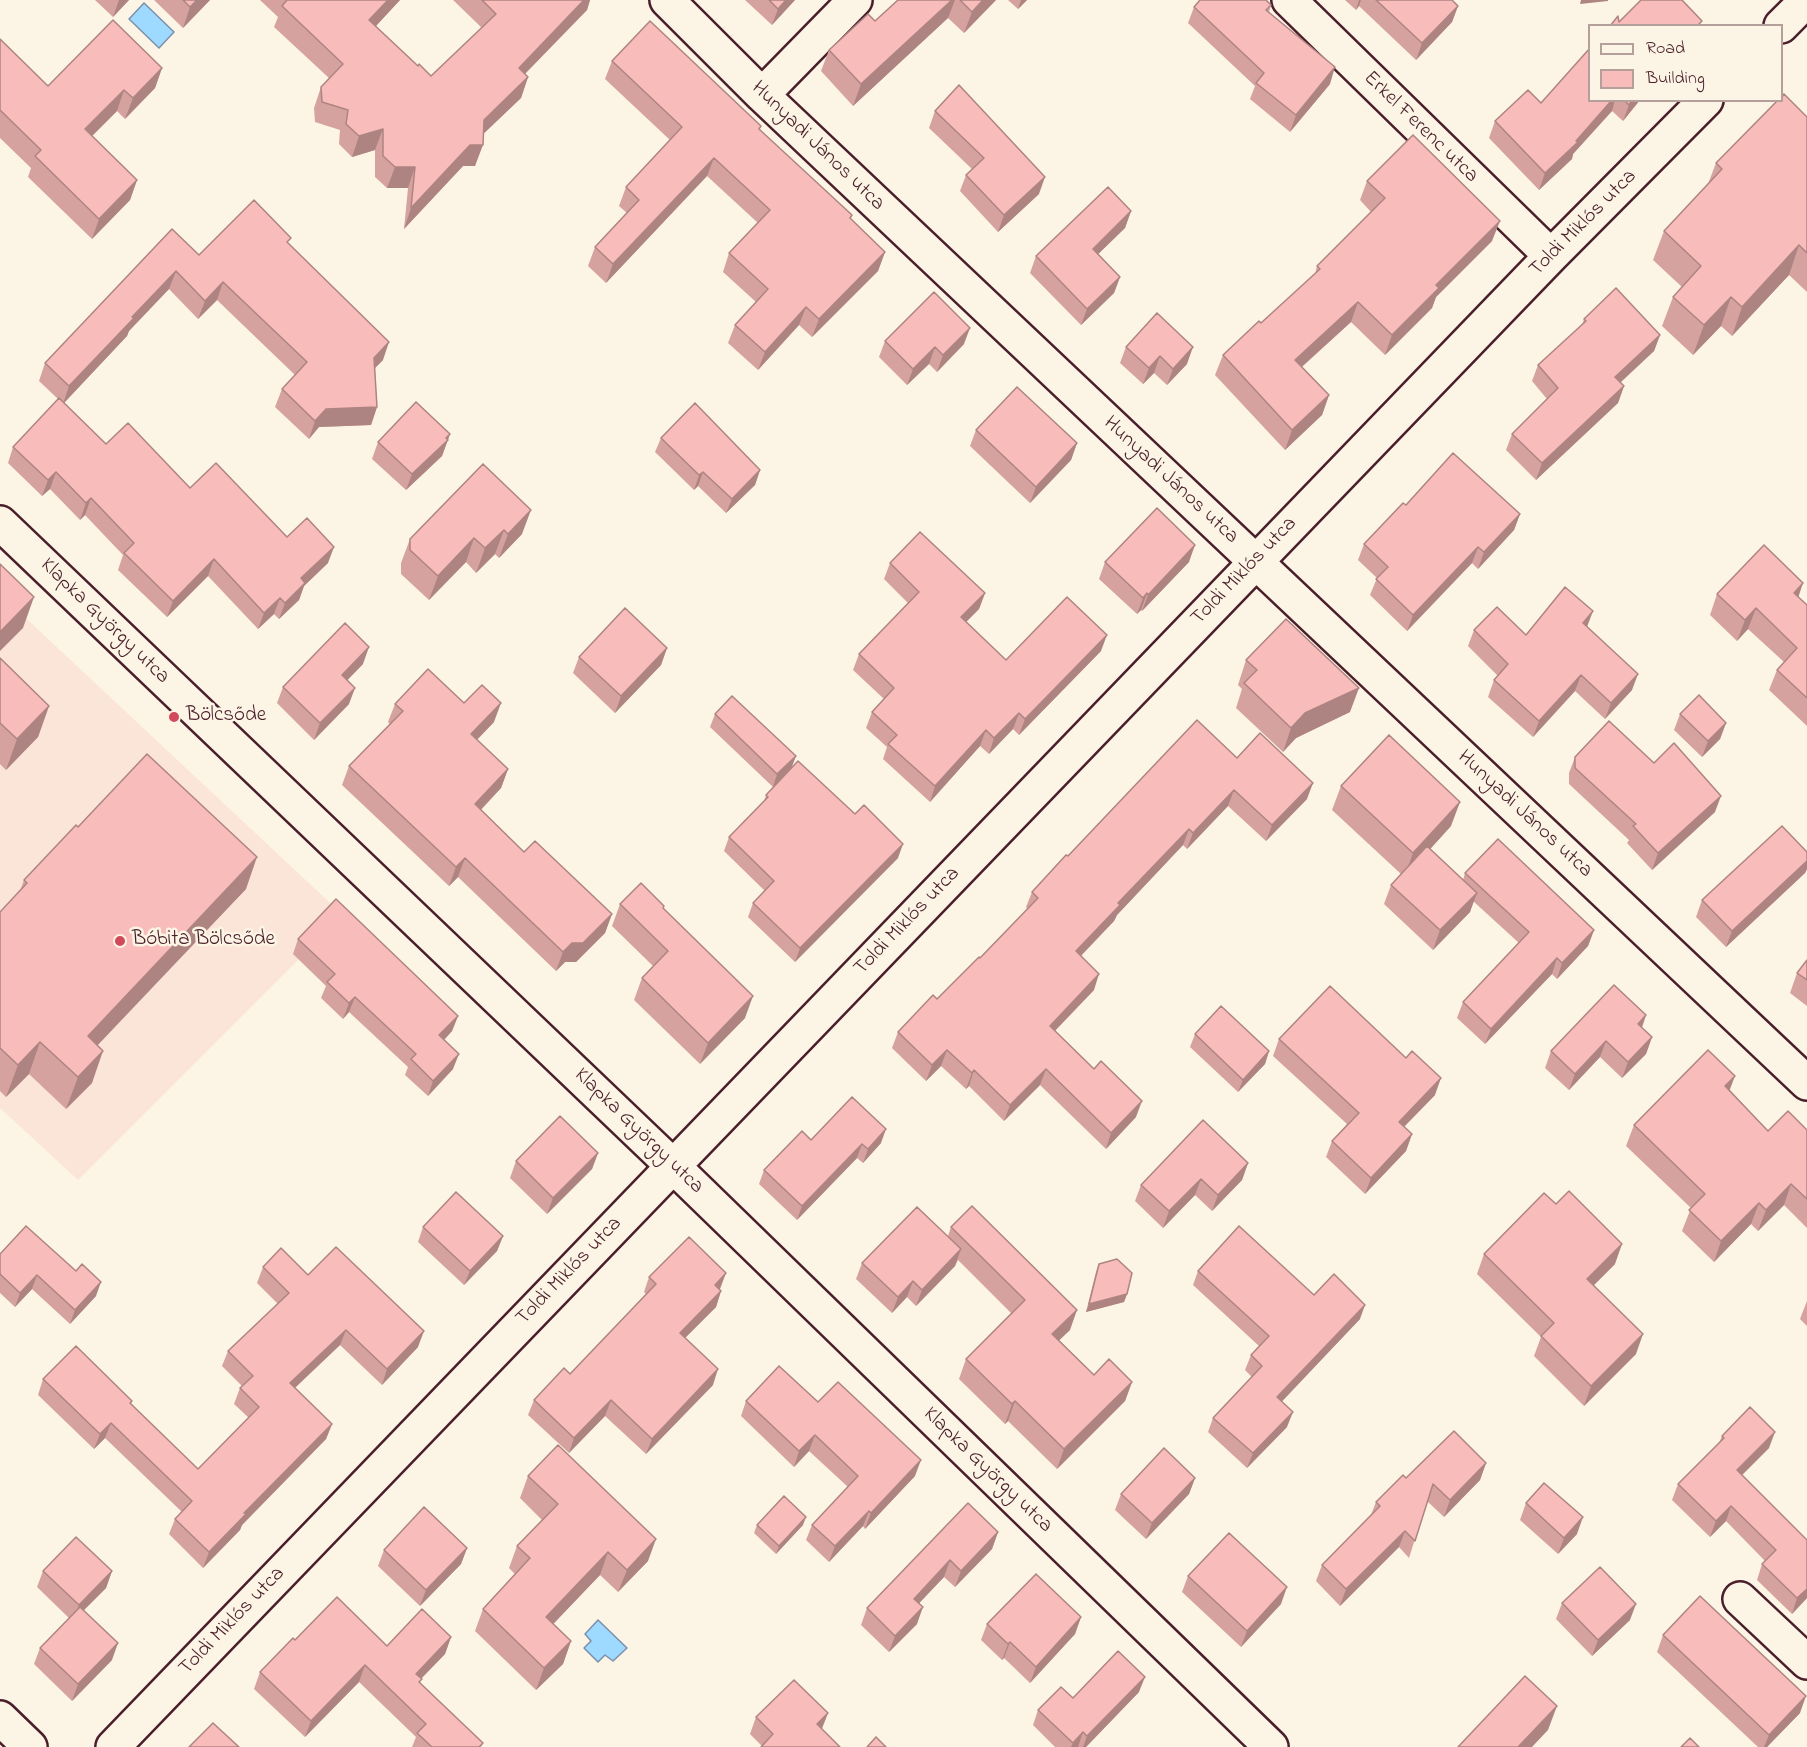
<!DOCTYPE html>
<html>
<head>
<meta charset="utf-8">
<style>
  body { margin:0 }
  #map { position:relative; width:1807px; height:1747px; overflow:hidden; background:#fcf5e5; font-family:"Indie Flower",sans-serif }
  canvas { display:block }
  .legend { position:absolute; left:1588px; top:24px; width:195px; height:78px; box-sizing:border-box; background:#fcf5e5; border:2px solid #b59f9b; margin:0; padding:8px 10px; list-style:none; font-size:18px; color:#4a1f2b }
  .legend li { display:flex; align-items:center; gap:12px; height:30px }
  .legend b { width:30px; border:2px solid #b59f9b }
</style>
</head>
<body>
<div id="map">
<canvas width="1807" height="1747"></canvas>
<ul class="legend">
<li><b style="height:8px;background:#fcf5e5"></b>Road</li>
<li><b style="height:16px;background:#f8bcba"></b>Building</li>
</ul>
</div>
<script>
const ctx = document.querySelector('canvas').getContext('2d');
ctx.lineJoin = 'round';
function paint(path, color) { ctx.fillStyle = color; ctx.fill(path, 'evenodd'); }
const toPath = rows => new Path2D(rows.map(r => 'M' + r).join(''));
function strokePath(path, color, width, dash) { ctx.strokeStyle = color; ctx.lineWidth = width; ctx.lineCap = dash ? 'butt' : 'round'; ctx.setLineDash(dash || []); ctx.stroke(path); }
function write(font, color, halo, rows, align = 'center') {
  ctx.font = font + ' "Indie Flower",sans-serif'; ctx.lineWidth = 5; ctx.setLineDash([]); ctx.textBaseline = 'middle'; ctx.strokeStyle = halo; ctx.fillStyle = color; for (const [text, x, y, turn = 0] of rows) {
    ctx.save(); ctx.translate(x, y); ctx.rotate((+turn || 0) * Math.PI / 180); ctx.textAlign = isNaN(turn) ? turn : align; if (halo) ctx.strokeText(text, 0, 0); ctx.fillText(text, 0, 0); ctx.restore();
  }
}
const built = toPath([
  [0,594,343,915,78,1180,0,1108]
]);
const water = toPath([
  [144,3,174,32,159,48,129,19,144,3],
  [598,1620,627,1648,613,1661,605,1655,598,1662,584,1648,591,1641,585,1634,598,1620]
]);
const minor = toPath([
  [667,0,762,95,1807,1083],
  [1289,0,1551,256],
  [1781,26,1807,0],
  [762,95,855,0],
  [0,523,673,1166,1271,1747],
  [1740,1599,1807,1662],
  [0,1718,30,1747],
  [113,1747,1551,256,1706,100]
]);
const wall = toPath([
  [95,0,129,0,113,17],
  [154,0,210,0,183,28],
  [260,0,400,0,376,26,418,66,431,76,482,28,453,0,590,0,587,10,525,74,528,77,521,98,483,134,475,166,463,166,404,229,408,188,387,188,375,177,375,150,352,157,339,144,340,130,315,122,314,108,321,87,329,78,274,27,278,17],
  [745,0,795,0,772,25],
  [898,0,996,0,964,33,948,18,853,106,821,71,829,50,875,21],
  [1008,0,1027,0,1018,9],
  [1345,0,1452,0,1458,6,1452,22,1416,60,1359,6,1356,10],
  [1271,5,1269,12,1330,84,1290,132,1250,99,1255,86,1188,23,1194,7],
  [0,39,48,86,162,68,155,88,125,119,117,111,92,136,137,180,130,200,92,239,28,177,31,168,0,138],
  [612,61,760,130,885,252,878,271,812,337,799,325,758,370,728,343,735,325,756,302,723,272,729,253,758,223,707,176,606,283,588,266,595,247,627,213,619,206,626,187,670,140,605,79],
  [1590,100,1640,100,1623,121,1612,111,1573,154,1572,159,1539,190,1489,138,1495,121,1541,103],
  [935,111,1039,194,998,232,960,191,966,175,972,169,929,128],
  [1807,117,1807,292,1789,275,1732,336,1721,326,1693,355,1662,326,1673,297,1682,287,1653,260,1664,231,1708,184,1716,163],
  [1367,181,1492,241,1436,297,1432,308,1385,355,1351,322,1302,367,1329,395,1322,415,1285,450,1215,375,1223,355,1261,323,1315,274,1317,266,1371,212,1360,200],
  [1131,211,1125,228,1098,254,1120,277,1114,293,1081,325,1030,273,1036,256],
  [289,244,383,360,375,368,377,407,371,425,319,427,309,439,275,407,282,389,295,375,217,300,198,319,169,289,129,331,127,336,64,403,106,444,190,488,287,537,328,563,304,586,299,600,279,619,274,614,258,629,208,576,167,617,118,570,123,555,85,515,80,520,50,489,42,496,8,463,13,447,58,399,39,381,45,363,199,255],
  [1584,319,1660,335,1654,351,1620,383,1624,386,1618,403,1536,480,1506,450,1512,434,1547,399,1532,381,1538,365,1582,325],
  [885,341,964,344,937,372,929,364,907,385,879,357],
  [1126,347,1187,364,1167,385,1154,373,1143,384,1120,363],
  [976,430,1077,443,1071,460,1030,503,970,446],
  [450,434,442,456,406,490,372,459,378,442],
  [661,438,760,470,755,485,726,513,698,486,694,490,655,452],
  [483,464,522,534,499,558,495,554,476,573,466,562,429,600,401,574,401,563,410,539],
  [1406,505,1520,514,1514,530,1478,569,1472,563,1407,631,1370,595,1377,578,1358,560,1364,544],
  [1105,562,1189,562,1142,611,1141,610,1137,614,1099,579],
  [890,563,985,593,979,609,966,622,1006,660,1101,651,1019,735,1013,729,989,754,980,746,930,802,883,759,887,747,866,728,872,712,884,699,853,670,859,654,908,603,884,579],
  [1717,594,1798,597,1807,605,1807,726,1769,690,1777,670,1784,662,1748,629,1737,641,1710,615],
  [1587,627,1632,690,1605,719,1575,691,1533,737,1488,697,1494,680,1498,676,1468,646,1474,630,1526,635],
  [667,648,661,665,615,713,573,673,579,657],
  [0,658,49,706,38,737,6,770,0,764],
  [1246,660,1350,712,1296,738,1283,752,1236,708,1242,689,1238,685],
  [363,664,347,680,349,704,314,740,277,703,283,687],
  [464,703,494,722,477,740,508,769,501,788,481,810,524,852,612,914,605,933,576,962,565,962,556,971,458,877,449,886,342,785,349,766,390,724,388,722,395,704],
  [715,714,796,756,791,768,898,858,795,962,748,917,753,903,765,891,724,851,729,837,764,801,766,795,789,771,773,787,710,727],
  [1680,714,1726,723,1720,739,1702,757,1674,730],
  [1575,757,1654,763,1715,812,1652,870,1627,843,1629,840,1569,784,1569,773],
  [1237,758,1307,799,1266,841,1228,806,1187,849,1183,845,1117,915,1114,921,1081,956,1094,990,1055,1031,1136,1117,1106,1149,1040,1085,1004,1121,969,1086,966,1089,941,1066,926,1081,892,1048,898,1032,937,999,980,958,1028,909,1026,907,1032,892,1068,856],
  [1341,786,1451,826,1430,849,1463,880,1465,873,1594,930,1588,946,1557,979,1552,974,1485,1044,1457,1018,1463,1002,1519,943,1473,901,1470,912,1433,950,1384,904,1391,885,1401,874,1332,810],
  [78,827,246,889,97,1045,92,1083,66,1109,29,1074,6,1097,0,1091,0,912,20,891,24,880],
  [1807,852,1807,869,1805,873,1726,947,1696,917,1702,900],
  [620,904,664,906,663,908,745,1018,700,1064,634,1000,642,978,653,966,612,926],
  [298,939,458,1016,452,1031,444,1040,453,1069,428,1096,405,1075,408,1067,349,1012,343,1019,321,998,326,986,293,954],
  [1807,960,1807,1006,1790,993,1797,973],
  [1646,1015,1642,1028,1652,1037,1646,1054,1622,1078,1600,1057,1569,1090,1545,1068,1551,1051],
  [1195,1034,1269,1051,1265,1064,1238,1092,1190,1047],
  [1279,1039,1435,1095,1404,1127,1412,1134,1406,1151,1365,1194,1326,1157,1332,1141,1347,1124,1273,1056],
  [1730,1090,1768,1131,1807,1130,1807,1228,1784,1205,1758,1231,1751,1224,1714,1262,1682,1231,1691,1208,1626,1146,1634,1125],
  [811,1140,881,1143,863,1163,857,1158,797,1220,759,1184,764,1170],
  [598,1153,592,1169,547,1214,510,1178,516,1161],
  [1248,1163,1242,1180,1212,1211,1195,1195,1163,1228,1135,1201,1141,1185],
  [423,1227,503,1236,497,1251,464,1285,418,1242],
  [951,1227,1070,1330,1059,1340,1094,1375,1132,1382,1125,1401,1057,1469,1008,1421,1005,1424,959,1379,966,1359,1011,1313,958,1260,955,1266,916,1306,907,1297,892,1313,856,1279,862,1263,948,1236],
  [0,1254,76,1271,96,1296,70,1324,32,1289,15,1307,0,1293],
  [1484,1254,1615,1264,1594,1285,1636,1354,1584,1406,1534,1356,1541,1337,1477,1274],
  [1099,1264,1127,1294,1124,1302,1086,1312,1096,1272],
  [263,1267,308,1275,418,1347,382,1385,340,1345,295,1388,332,1424,326,1439,242,1525,240,1530,203,1568,169,1534,175,1519,182,1512,105,1438,94,1449,38,1395,43,1379,132,1401,131,1404,198,1469,249,1418,234,1404,240,1388,242,1386,222,1366,228,1351,278,1304,257,1283],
  [1198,1271,1314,1295,1360,1319,1282,1401,1287,1427,1247,1468,1208,1432,1213,1418,1252,1377,1245,1370,1251,1355,1259,1346,1193,1285],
  [649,1277,720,1289,720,1290,721,1291,716,1307,685,1338,713,1385,646,1454,605,1416,569,1453,528,1415,534,1400,570,1374,646,1294,644,1292],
  [1807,1301,1807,1326,1800,1319],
  [746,1401,818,1402,915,1476,865,1529,863,1526,829,1562,806,1540,812,1525,848,1487,809,1451,794,1467,741,1416],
  [1722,1436,1769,1448,1742,1475,1807,1540,1807,1598,1792,1614,1757,1580,1762,1564,1765,1561,1726,1521,1710,1537,1672,1500,1678,1484,1719,1443],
  [1486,1463,1480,1480,1444,1517,1427,1501,1409,1558,1399,1547,1340,1606,1316,1581,1322,1565,1371,1515,1376,1502,1406,1478],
  [528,1476,648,1561,618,1592,600,1575,553,1624,571,1641,563,1664,536,1690,475,1631,483,1609,515,1574,509,1568,517,1546,542,1520,520,1498],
  [1195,1478,1189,1494,1146,1539,1115,1510,1121,1494],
  [1526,1503,1577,1534,1558,1554,1520,1520],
  [757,1525,803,1525,776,1554,754,1533],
  [998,1532,992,1549,955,1587,944,1577,919,1603,917,1624,889,1652,861,1625,867,1608],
  [467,1548,461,1564,420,1606,378,1566,384,1550],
  [43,1571,112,1571,106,1588,84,1610,112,1660,72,1701,34,1664,40,1648,69,1618,37,1587],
  [1188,1576,1281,1604,1241,1647,1182,1592],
  [1562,1603,1630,1620,1592,1656,1556,1619],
  [1081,1617,1075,1634,1030,1683,1004,1658,1002,1660,981,1640,987,1624],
  [1663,1635,1800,1713,1767,1747,1758,1747,1657,1652],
  [451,1637,445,1654,421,1679,420,1683,483,1743,481,1747,412,1747,416,1737,359,1682,305,1737,254,1689,260,1672,295,1640,387,1646],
  [1139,1692,1086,1747,1055,1747,1033,1725,1038,1710,1073,1698],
  [828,1713,822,1729,762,1746,750,1734,756,1717]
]);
const shadedWall = toPath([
  [119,0,129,0,113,17],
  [197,0,210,0,183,28,190,7],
  [388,0,400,0,362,41,369,20],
  [584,0,590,0,587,10,511,88,519,68],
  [786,0,795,0,772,25,778,9],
  [952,0,955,0,948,18,853,106,861,84],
  [983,0,996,0,964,33,972,12],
  [1021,0,1027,0,1018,9],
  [1359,0,1361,0,1359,6,1356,10],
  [1581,0,1608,0,1608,1,1580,4],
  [1458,6,1452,22,1416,60,1422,43],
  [1335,67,1330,84,1290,132,1296,115],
  [162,68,155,88,125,119,133,98],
  [528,77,521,98,476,141,484,120],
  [124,90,117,111,78,150,85,129],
  [1612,100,1615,100,1612,111,1573,154,1572,159,1539,190,1545,173,1576,141],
  [1632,100,1640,100,1623,121,1629,105],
  [383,129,375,150,352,157,359,136],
  [470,145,483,145,475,166,463,166,404,229,411,208],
  [714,158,707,176,606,283,613,264],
  [395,167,415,167,408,188,387,188],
  [1045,177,1039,194,998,232,1004,215],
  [137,180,130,200,92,239,99,219],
  [1131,211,1125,228,1087,265,1093,249],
  [1500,221,1492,241,1436,297,1432,308,1385,355,1392,335,1436,285],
  [1799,245,1789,275,1732,336,1742,307],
  [885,252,878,271,812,337,819,319],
  [176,271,169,289,129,331,127,336,63,404,69,386,132,317],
  [1120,277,1114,293,1081,325,1087,309],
  [223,282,217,300,198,319,205,301],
  [1731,297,1721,326,1693,355,1704,325],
  [1358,302,1351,322,1288,379,1295,360],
  [806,307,799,325,758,370,765,352],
  [970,328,964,344,937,372,943,355],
  [1660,335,1654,351,1609,393,1615,377],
  [389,342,383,360,367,376,374,358],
  [935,347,929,364,907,385,913,369],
  [1193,347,1187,364,1167,385,1173,369],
  [1160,356,1154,373,1143,384,1149,368],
  [1624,386,1618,403,1536,480,1542,463],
  [1329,395,1322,415,1285,450,1292,430],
  [377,407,371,425,319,427,309,439,315,421,326,409],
  [450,434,442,456,406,490,412,474],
  [1077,443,1071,460,1030,503,1036,487],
  [760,470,755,485,726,513,732,499],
  [56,472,50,489,42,496,48,480],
  [703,472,698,486,694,490,699,475],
  [91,498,85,515,80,520,86,503],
  [531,510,522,534,499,558,508,534],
  [1520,514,1514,530,1478,569,1484,552],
  [504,530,495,554,476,573,485,548],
  [474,538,466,562,429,600,438,576],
  [1195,545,1189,562,1142,611,1148,595],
  [334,547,328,563,304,586,299,600,279,619,285,603,301,578],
  [1478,547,1472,563,1407,631,1413,615],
  [214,559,208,576,167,617,173,601],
  [1803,583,1796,604,1794,593],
  [985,593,979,609,955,633,961,617],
  [1147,593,1141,610,1137,614,1143,598],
  [34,597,23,628,0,651,0,632],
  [280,598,274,614,258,629,264,613],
  [1756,608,1748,629,1737,641,1745,620],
  [1593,611,1587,627,1583,623],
  [1107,635,1101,651,1019,735,1025,719],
  [369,647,363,664,336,692,342,675],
  [667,648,661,665,615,713,621,696],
  [1638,674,1632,690,1605,719,1611,703],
  [1581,675,1575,691,1533,737,1539,721],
  [355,688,349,704,314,740,320,723],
  [1359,688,1350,712,1296,738,1283,752,1291,728,1305,713],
  [501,703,494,722,464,753,471,734],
  [49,706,38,737,6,770,17,739],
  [1019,713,1013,729,989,754,994,738],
  [1726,723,1720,739,1702,757,1708,741],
  [986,730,980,746,930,802,935,786],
  [796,756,791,769,773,787,777,774],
  [508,769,501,788,468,823,475,804],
  [1313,783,1307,799,1266,841,1272,825],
  [1234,790,1228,806,1187,849,1193,833],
  [1721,796,1715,812,1652,870,1658,853],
  [1460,802,1451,826,1404,878,1413,853],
  [1189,829,1183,845,1117,915,1114,921,1070,967,1076,951,1118,903],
  [903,844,898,858,795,962,800,948],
  [257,857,246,889,76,1068,88,1036],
  [465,858,458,877,449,886,456,867],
  [1807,861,1807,869,1805,873,1726,947,1732,931],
  [1477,893,1470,912,1433,950,1440,930],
  [612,914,605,933,576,962,565,962,556,971,563,952,572,943],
  [1594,930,1588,946,1557,979,1562,963],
  [1557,958,1552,974,1485,1044,1491,1029],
  [1099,974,1094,990,1044,1042,1050,1026],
  [753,996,745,1018,700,1064,708,1043],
  [355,997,349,1012,343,1019,349,1003],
  [1646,1015,1640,1032,1638,1024],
  [458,1016,452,1031,434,1051,439,1035],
  [1652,1037,1646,1054,1622,1078,1628,1062],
  [1606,1041,1600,1057,1569,1090,1575,1074],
  [40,1042,29,1074,6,1097,18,1065],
  [947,1050,941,1066,926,1081,932,1065],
  [103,1051,92,1083,66,1109,78,1077],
  [1269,1051,1265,1064,1238,1092,1243,1080],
  [459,1054,453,1069,428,1096,433,1081],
  [1046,1069,1040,1085,1004,1121,1010,1105],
  [974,1070,969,1086,966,1089,972,1073],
  [1735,1076,1727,1097,1725,1086],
  [1441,1078,1435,1095,1393,1138,1399,1122],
  [1142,1101,1136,1117,1106,1149,1111,1133],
  [886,1129,881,1143,863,1163,868,1149],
  [1412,1134,1406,1151,1365,1194,1371,1178],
  [862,1144,857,1158,797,1220,802,1206],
  [598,1153,592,1169,547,1214,553,1198],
  [1248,1163,1242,1180,1212,1211,1218,1195],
  [1201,1179,1195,1195,1163,1228,1169,1211],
  [1791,1184,1784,1205,1758,1231,1766,1210],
  [1759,1203,1751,1224,1714,1262,1721,1241],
  [503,1236,497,1251,464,1285,470,1271],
  [1622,1244,1615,1264,1580,1299,1587,1279],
  [961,1249,955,1266,916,1306,922,1290],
  [726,1273,720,1289,709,1300,715,1285],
  [37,1275,32,1289,15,1307,20,1293],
  [913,1281,907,1297,892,1313,898,1297],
  [101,1282,96,1296,70,1324,75,1310],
  [721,1291,716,1307,674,1349,680,1333],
  [1127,1294,1124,1302,1086,1312,1089,1304],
  [1365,1305,1360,1319,1272,1412,1277,1397],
  [1077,1310,1070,1330,1045,1354,1052,1334],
  [346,1330,340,1345,284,1398,290,1383],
  [424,1331,418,1347,382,1385,387,1369],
  [1643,1334,1636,1354,1584,1406,1591,1386],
  [718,1369,713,1385,646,1454,652,1439],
  [1132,1382,1125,1401,1057,1469,1064,1449],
  [611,1400,605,1416,569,1453,574,1438],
  [1015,1401,1008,1421,1005,1424,1012,1404],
  [1293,1412,1287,1427,1247,1468,1253,1453],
  [111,1423,105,1438,94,1449,100,1434],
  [332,1424,326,1439,242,1525,240,1530,203,1568,209,1552,244,1513],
  [1775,1432,1769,1448,1731,1486,1737,1470],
  [815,1435,809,1451,794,1467,799,1451],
  [921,1460,915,1476,865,1529,871,1513],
  [1486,1463,1480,1480,1444,1517,1450,1500],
  [1195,1478,1189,1494,1146,1539,1152,1523],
  [1731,1506,1726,1521,1710,1537,1716,1521],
  [869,1511,863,1526,829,1562,835,1546],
  [806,1517,803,1525,776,1554,779,1546],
  [1583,1517,1577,1534,1558,1554,1564,1538],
  [1405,1531,1399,1547,1340,1606,1346,1589],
  [998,1532,992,1549,955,1587,961,1571],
  [656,1539,648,1561,618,1592,627,1570],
  [467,1548,461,1564,420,1606,426,1590],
  [608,1552,600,1575,538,1640,546,1617],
  [950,1560,944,1577,908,1615,914,1599],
  [112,1571,106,1588,73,1621,79,1605],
  [1287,1587,1281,1604,1241,1647,1247,1631],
  [1807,1589,1807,1598,1792,1614,1797,1598],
  [1636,1604,1630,1620,1592,1656,1598,1640],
  [923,1607,917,1624,889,1652,895,1636],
  [1081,1617,1075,1634,1030,1683,1036,1667],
  [451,1637,445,1654,410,1690,416,1674],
  [571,1641,563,1664,536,1690,544,1668],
  [1010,1642,1004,1658,1002,1660,1008,1644],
  [118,1643,112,1660,72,1701,78,1684],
  [365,1665,359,1682,305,1737,311,1721],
  [1145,1677,1139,1692,1086,1747,1083,1747,1087,1736],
  [1806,1696,1800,1713,1767,1747,1764,1747,1769,1735],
  [1557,1706,1548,1730,1532,1747,1518,1747],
  [828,1713,821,1730,817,1724],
  [1083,1732,1078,1747,1071,1747,1073,1743]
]);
const building = toPath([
  [183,0,197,0,190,7,183,0],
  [287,0,388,0,369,20,418,66,419,64,431,76,496,14,482,0,584,0,519,68,528,77,484,120,483,145,470,145,411,208,415,167,395,167,383,156,383,129,359,136,346,124,348,110,322,102,321,87,343,64,282,6,287,0],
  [769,0,786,0,778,9,769,0],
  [898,0,952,0,861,84,829,50,868,14,875,21,898,0],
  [960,0,983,0,972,12,960,0],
  [1200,0,1266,0,1271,5,1266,10,1335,67,1296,115,1256,83,1264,73,1194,7,1200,0],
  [1376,0,1452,0,1458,6,1422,43,1376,0],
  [1641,0,1682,0,1702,21,1697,26,1610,26,1618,16,1619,22,1641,0],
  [113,20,162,68,133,98,124,90,85,129,137,180,99,219,35,156,41,150,0,110,0,39,48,86,113,20],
  [650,21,761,126,759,129,852,215,850,218,885,252,819,319,806,307,765,352,735,325,768,289,729,253,770,210,714,158,613,264,595,247,639,200,626,187,682,127,612,61,650,21],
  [1590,48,1590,100,1612,100,1576,141,1578,142,1545,173,1495,121,1528,90,1541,103,1590,48],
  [959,85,1045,177,1004,215,966,175,984,158,935,111,959,85],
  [1784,94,1807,117,1807,253,1799,245,1742,307,1731,297,1704,325,1673,297,1701,266,1664,231,1722,169,1716,163,1778,100,1782,100,1782,97,1784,94],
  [1624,100,1632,100,1629,105,1624,100],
  [1413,135,1500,221,1436,285,1439,288,1392,335,1358,302,1295,360,1329,395,1292,430,1223,355,1259,321,1261,323,1320,269,1317,266,1385,198,1367,181,1413,135],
  [1108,187,1131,211,1093,249,1120,277,1087,309,1036,256,1108,187],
  [254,200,291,238,287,242,389,342,374,358,377,407,326,409,315,421,282,389,307,362,223,282,205,301,176,271,132,317,134,318,69,386,45,363,172,229,199,255,254,200],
  [1616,288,1660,335,1615,377,1624,386,1542,463,1512,434,1558,388,1538,365,1586,321,1584,319,1616,288],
  [934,292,970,328,943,355,935,347,913,369,885,341,934,292],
  [1157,313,1193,347,1173,369,1160,356,1149,368,1126,347,1157,313],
  [1017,387,1077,443,1036,487,976,430,1017,387],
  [59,398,106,444,128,423,190,488,216,463,287,537,307,518,334,547,301,578,305,583,285,603,280,598,264,613,214,559,173,601,124,553,134,543,91,498,86,503,56,472,48,480,13,447,59,398],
  [416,402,450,434,446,438,448,440,412,474,378,442,416,402],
  [695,403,760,470,732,499,703,472,699,475,661,438,695,403],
  [1453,453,1520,514,1484,552,1478,547,1413,615,1376,579,1388,567,1364,544,1403,503,1406,505,1453,453],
  [483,464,531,510,508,534,504,530,485,548,474,538,438,576,410,550,410,539,483,464],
  [1157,508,1195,545,1148,595,1147,593,1143,598,1105,562,1157,508],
  [920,532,985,593,961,617,1006,660,1067,597,1107,635,1025,719,1019,713,994,738,986,730,935,786,888,744,897,735,872,712,894,688,859,654,919,592,890,563,920,532],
  [1764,545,1803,583,1794,593,1807,605,1807,698,1777,670,1797,648,1756,608,1745,620,1717,594,1764,545],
  [0,564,34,597,0,632,0,564],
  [1565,587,1593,611,1583,623,1638,674,1611,703,1581,675,1539,721,1494,680,1508,664,1474,630,1497,607,1526,635,1565,587],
  [625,608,667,648,621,696,579,657,625,608],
  [1286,619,1359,688,1305,713,1291,728,1244,683,1257,670,1246,660,1286,619],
  [345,623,369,647,342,675,355,688,320,723,283,687,345,623],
  [0,658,49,706,17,739,0,723,0,658],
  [428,669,464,703,482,685,501,703,471,734,508,769,475,804,524,852,535,841,612,914,583,943,572,943,563,952,465,858,456,867,349,766,403,711,395,704,428,669],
  [1699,695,1726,723,1708,741,1680,714,1699,695],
  [732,696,796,756,777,774,715,714,732,696],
  [1197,720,1237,758,1260,733,1313,783,1272,825,1234,790,1193,833,1189,829,1118,903,1120,905,1076,951,1099,974,1050,1026,1094,1069,1101,1061,1142,1101,1111,1133,1046,1069,1010,1105,974,1070,972,1073,947,1050,932,1065,898,1032,933,995,937,999,979,957,980,958,1038,898,1032,892,1066,855,1068,856,1197,720],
  [1609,721,1654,763,1674,743,1721,796,1658,853,1633,826,1636,824,1575,768,1575,757,1609,721],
  [1389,735,1460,802,1413,853,1341,786,1389,735],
  [147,754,257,857,88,1036,103,1051,78,1077,40,1042,18,1065,0,1048,0,912,27,883,24,880,76,825,78,827,147,754],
  [798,761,855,814,864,805,903,844,800,948,753,903,774,881,729,837,768,797,766,795,798,761],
  [1782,826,1807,852,1807,861,1732,931,1702,900,1782,826],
  [1498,839,1594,930,1562,963,1557,958,1491,1029,1463,1002,1529,932,1465,873,1498,839],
  [1427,846,1477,893,1440,930,1391,885,1427,846],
  [641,883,664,906,663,908,753,996,708,1043,642,978,668,951,620,904,641,883],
  [336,899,458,1016,439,1035,459,1054,433,1081,411,1059,416,1054,355,997,349,1003,327,982,335,974,298,939,336,899],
  [1807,960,1807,980,1797,973,1807,960],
  [1614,985,1646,1015,1638,1024,1652,1037,1628,1062,1606,1041,1575,1074,1551,1051,1614,985],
  [1330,986,1406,1058,1412,1051,1441,1078,1399,1122,1412,1134,1371,1178,1332,1141,1359,1113,1279,1039,1330,986],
  [1221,1006,1269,1051,1243,1080,1195,1034,1221,1006],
  [1708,1050,1735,1076,1725,1086,1768,1131,1788,1111,1807,1130,1807,1199,1791,1184,1766,1210,1759,1203,1721,1241,1689,1210,1705,1194,1634,1125,1708,1050],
  [852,1097,886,1129,868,1149,862,1144,802,1206,764,1170,802,1131,811,1140,852,1097],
  [560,1116,598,1153,553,1198,516,1161,560,1116],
  [1203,1120,1248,1163,1218,1195,1201,1179,1169,1211,1141,1185,1203,1120],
  [1569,1191,1622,1244,1587,1279,1643,1334,1591,1386,1541,1336,1554,1323,1484,1254,1544,1193,1556,1204,1569,1191],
  [456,1192,503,1236,470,1271,423,1227,456,1192],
  [972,1206,1077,1310,1052,1334,1094,1375,1109,1359,1132,1382,1064,1449,1015,1401,1012,1404,966,1359,1025,1300,951,1227,972,1206],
  [917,1207,961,1249,922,1290,913,1281,898,1297,862,1263,917,1207],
  [26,1226,76,1271,82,1264,101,1282,75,1310,37,1275,20,1293,0,1274,0,1254,26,1226],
  [1239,1226,1314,1295,1334,1274,1365,1305,1277,1397,1293,1412,1253,1453,1213,1418,1262,1366,1251,1355,1269,1336,1198,1271,1239,1226],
  [689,1237,726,1273,715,1285,721,1291,680,1333,718,1369,652,1439,611,1400,574,1438,534,1400,564,1368,570,1374,656,1284,649,1277,689,1237],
  [336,1247,424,1331,387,1369,346,1330,290,1383,332,1424,244,1513,246,1514,209,1552,175,1519,192,1501,111,1423,100,1434,43,1379,76,1346,132,1401,130,1403,198,1469,259,1407,240,1388,253,1376,228,1351,289,1293,263,1267,281,1248,308,1275,336,1247],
  [1117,1259,1132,1273,1127,1294,1089,1304,1099,1264,1117,1259],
  [779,1366,818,1402,838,1382,921,1460,871,1513,869,1511,835,1546,812,1525,858,1476,815,1435,799,1451,746,1401,779,1366],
  [1750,1407,1775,1432,1737,1470,1807,1540,1807,1589,1797,1598,1762,1564,1776,1550,1731,1506,1716,1521,1678,1484,1724,1438,1722,1436,1750,1407],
  [1454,1431,1486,1463,1450,1500,1433,1484,1415,1541,1405,1531,1346,1589,1322,1565,1380,1506,1376,1502,1403,1475,1406,1478,1454,1431],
  [558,1445,656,1539,627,1570,608,1552,546,1617,571,1641,544,1668,483,1609,530,1558,517,1546,558,1504,528,1476,558,1445],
  [1164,1448,1195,1478,1152,1523,1121,1494,1164,1448],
  [1544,1483,1583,1517,1564,1538,1526,1503,1544,1483],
  [784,1496,806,1517,779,1546,757,1525,784,1496],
  [968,1503,998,1532,961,1571,950,1560,914,1599,923,1607,895,1636,867,1608,968,1503],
  [424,1507,467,1548,426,1590,384,1550,424,1507],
  [1229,1533,1287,1587,1247,1631,1188,1576,1229,1533],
  [76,1537,112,1571,79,1605,43,1571,76,1537],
  [1600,1567,1636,1604,1598,1640,1562,1603,1600,1567],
  [1036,1574,1081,1617,1036,1667,1010,1642,1008,1644,987,1624,1036,1574],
  [1700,1596,1806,1696,1769,1735,1663,1635,1700,1596],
  [337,1597,387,1646,422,1609,451,1637,416,1674,422,1679,419,1682,483,1743,479,1747,432,1747,417,1733,426,1724,365,1665,311,1721,260,1672,293,1638,295,1640,337,1597],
  [80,1607,118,1643,78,1684,40,1648,80,1607],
  [1118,1651,1145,1677,1087,1736,1083,1732,1073,1743,1038,1710,1061,1687,1073,1698,1118,1651],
  [1525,1676,1557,1706,1518,1747,1458,1747,1525,1676],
  [794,1680,828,1713,817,1724,840,1747,761,1747,773,1734,756,1717,794,1680],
  [213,1723,239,1747,189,1747,213,1723],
  [876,1737,886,1747,867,1747,876,1737],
  [1690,1738,1699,1747,1681,1747,1690,1738]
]);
const markers = [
  [174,717,6,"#d1495b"],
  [120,941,6,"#d1495b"]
];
const streetNames = [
  ["Erkel Ferenc utca",1420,128,44],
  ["Hunyadi János utca",817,147,44],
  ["Toldi Miklós utca",1584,224,-45],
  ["Hunyadi János utca",1170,481,43],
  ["Toldi Miklós utca",1245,572,-46],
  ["Klapka György utca",104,622,44],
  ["Hunyadi János utca",1524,815,43],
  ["Toldi Miklós utca",908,922,-46],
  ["Klapka György utca",638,1132,44],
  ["Toldi Miklós utca",570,1272,-46],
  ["Klapka György utca",987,1471,44],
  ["Toldi Miklós utca",233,1622,-46]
];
const poiNames = [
  ["Bölcsőde",186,717],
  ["Bóbita Bölcsőde",132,941]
];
paint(built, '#fbe4d8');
paint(water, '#9edaff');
strokePath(water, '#7c8faa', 1.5);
strokePath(minor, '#4a1f2b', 38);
strokePath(minor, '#fcf5e5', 33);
paint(wall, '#d5a2a0');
paint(shadedWall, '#ae8482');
paint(building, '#f8bcba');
strokePath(building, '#ae8482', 1.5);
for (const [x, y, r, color] of markers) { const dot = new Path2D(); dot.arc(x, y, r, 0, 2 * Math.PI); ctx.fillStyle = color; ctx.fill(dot); strokePath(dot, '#fcf5e5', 2); }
write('21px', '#4a1f2b', '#fcf5e5', streetNames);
write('21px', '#4a1f2b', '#fcf5e5', poiNames, 'left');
</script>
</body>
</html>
